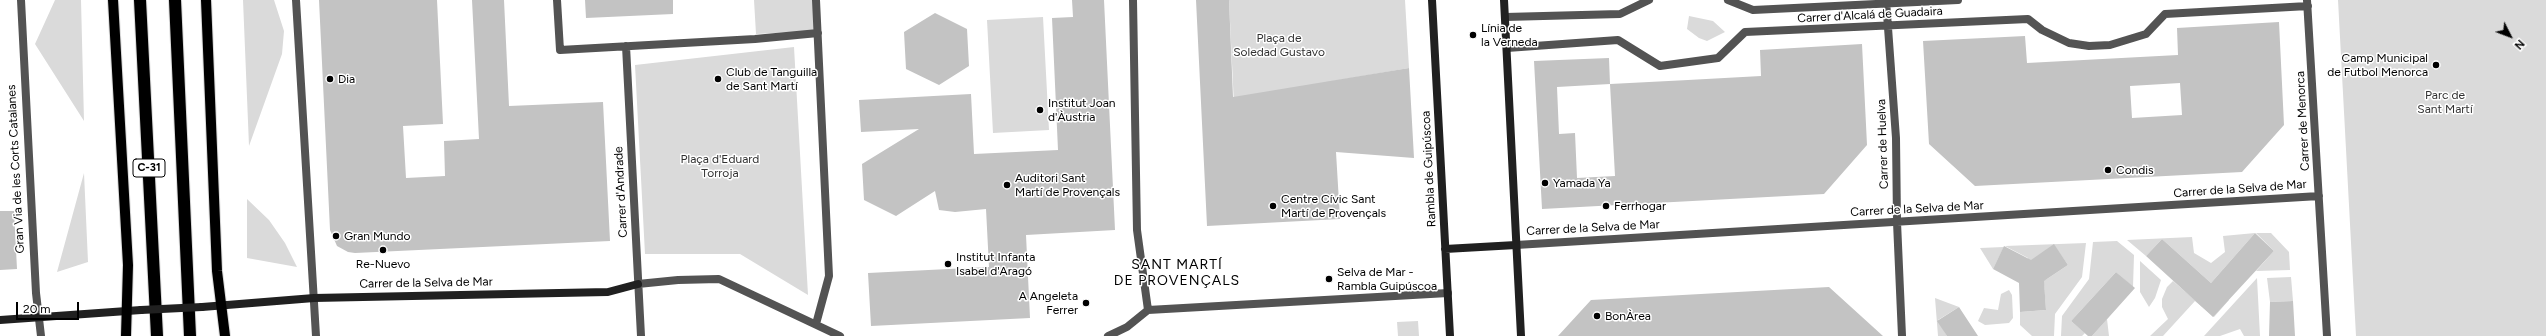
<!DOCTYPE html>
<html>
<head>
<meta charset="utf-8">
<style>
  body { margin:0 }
  #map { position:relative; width:2546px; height:336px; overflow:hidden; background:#fff; font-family:Figtree,sans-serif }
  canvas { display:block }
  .north { position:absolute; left:2490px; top:16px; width:40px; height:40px; -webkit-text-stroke:3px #fff; paint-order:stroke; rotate:132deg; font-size:11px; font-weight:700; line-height:16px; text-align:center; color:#000 }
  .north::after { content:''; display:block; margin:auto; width:14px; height:18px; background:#000; clip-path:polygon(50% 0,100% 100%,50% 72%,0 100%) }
  .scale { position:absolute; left:16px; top:302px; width:63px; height:18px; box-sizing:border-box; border:2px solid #000; border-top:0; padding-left:5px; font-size:12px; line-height:14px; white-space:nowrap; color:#000; -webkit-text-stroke:3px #fff; paint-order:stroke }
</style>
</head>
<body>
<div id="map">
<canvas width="2546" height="336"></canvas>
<div class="north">N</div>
<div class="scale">20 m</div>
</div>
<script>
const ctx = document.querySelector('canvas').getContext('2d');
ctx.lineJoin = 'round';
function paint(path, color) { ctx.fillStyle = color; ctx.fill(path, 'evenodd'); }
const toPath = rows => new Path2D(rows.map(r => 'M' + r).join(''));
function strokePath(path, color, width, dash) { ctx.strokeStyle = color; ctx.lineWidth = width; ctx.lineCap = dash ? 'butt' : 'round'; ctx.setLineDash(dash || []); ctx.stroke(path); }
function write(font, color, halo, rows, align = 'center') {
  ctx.font = font + ' Figtree,sans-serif'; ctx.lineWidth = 3; ctx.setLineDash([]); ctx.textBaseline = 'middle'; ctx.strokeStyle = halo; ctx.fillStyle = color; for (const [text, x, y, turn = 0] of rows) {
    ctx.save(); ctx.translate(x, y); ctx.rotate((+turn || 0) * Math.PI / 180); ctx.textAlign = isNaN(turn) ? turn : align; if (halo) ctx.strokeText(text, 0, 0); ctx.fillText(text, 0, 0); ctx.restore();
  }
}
const green = toPath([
  [55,0,81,0,84,121,35,44],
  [243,0,274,0,284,31,282,54,249,146],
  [754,0,813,0,814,31,756,34],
  [1229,0,1405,0,1409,68,1253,95,1236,147],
  [2338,0,2546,0,2546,336,2356,336],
  [1689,16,1713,21,1725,32,1707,41,1699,38,1687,29],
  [1043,17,1049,130,993,133,987,20],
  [794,47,808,295,740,254,645,254,635,65],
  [84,173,88,262,57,272],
  [247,199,269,220,285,243,297,267,247,258],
  [2255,233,2211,283,2162,239,2146,256,2127,240,2192,237,2194,253,2211,263,2225,252,2223,236],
  [2256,233,2271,233,2289,252,2290,270,2256,271,2274,251],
  [2117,241,2134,255,2133,287,2116,272,2071,321,2085,333,2082,336,2061,336,2062,316,2089,279,2093,242],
  [2086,243,2082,277,2055,314,2054,336,2032,336,2020,325,2020,312,2046,310,2044,284,2035,284,2047,279,2068,265,2054,245,2024,267,2028,258,2005,246],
  [2004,247,1993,269,1980,248],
  [2140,261,2161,280,2155,298,2149,307,2140,292],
  [2291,277,2293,301,2270,302,2267,278],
  [2257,278,2260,336,2244,336,2240,329,2220,336,2204,336],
  [2173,281,2196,301,2212,284,2229,300,2214,317,2195,301,2163,336,2150,336,2168,319,2162,307,2162,299,2167,287],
  [2009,290,2012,295,2013,318,2009,323,1985,325,1978,321,1984,308,1998,310,2001,294],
  [1935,298,1959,307,1938,320,1947,336,1938,336],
  [2107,319,2109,336,2092,336],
  [1418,321,1419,336,1398,336,1397,322]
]);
const building = toPath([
  [319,0,437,0,443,124,403,126,406,178,445,176,444,141,479,139,472,0,504,0,509,106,603,102,610,241,355,253,348,252,337,246,330,230],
  [585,0,673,0,673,14,586,18],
  [1072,0,1104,0,1115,230,1026,235,1030,318,871,326,868,273,989,267,986,209,955,212,939,210,935,191,896,216,864,200,862,164,919,129,861,132,859,100,971,94,974,154,1058,150,1052,18,1073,17],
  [1196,0,1229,0,1233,97,1409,68,1414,158,1336,152,1340,219,1207,226],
  [935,13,967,29,969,66,939,85,906,69,904,32],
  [2279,22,2284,125,2242,172,1975,186,1929,144,1923,41,2025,36,2027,63,2178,55,2177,28],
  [2180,83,2182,115,2132,118,2130,86],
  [1862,44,1867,145,1824,194,1542,209,1534,61,1609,58,1610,84,1688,80,1761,76,1760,50],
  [1610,84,1615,176,1577,178,1575,133,1559,134,1557,87],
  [0,211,14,211,17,269,0,270],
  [2255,233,2274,251,2213,317,2146,256,2162,239,2211,283],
  [2054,244,2068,265,2044,281,2046,310,2020,312,2019,283,1993,269,2004,246,2031,260],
  [2116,272,2135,288,2092,336,2088,336,2071,321],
  [1829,287,1883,336,1558,336,1591,300],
  [2293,301,2295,336,2269,336,2270,302],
  [1959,307,1978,336,1947,336,1937,321]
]);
const street = toPath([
  [21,0,36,293,41,336],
  [296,0,316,336],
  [557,0,560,50,755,39,818,33],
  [1133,0,1137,230,1148,310],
  [1728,0,1753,10,1958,0],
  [1886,0,1896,138,1897,222,1902,336],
  [2307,0,2327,336],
  [1505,17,1620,14,1649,0],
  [626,46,641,336],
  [1507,48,1618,40,1660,66,1718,58,1745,32,2028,19,2042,30,2069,43,2089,46,2110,45,2146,34,2165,14,2308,6],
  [1516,245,2319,196],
  [638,284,678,280,719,279,840,336],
  [816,324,829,276,816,0],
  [1108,336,1127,327,1148,310,1448,293]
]);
const secondary = toPath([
  [1432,0,1450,336],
  [1504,0,1521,336],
  [1445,249,1516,245],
  [202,307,314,298,608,292,638,284],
  [0,320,141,310]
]);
const primary = toPath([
  [113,0,128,265,126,336],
  [206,0,217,271,225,336]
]);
const highway = toPath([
  [140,0,157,336],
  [175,0,190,336]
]);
const secondaryBridge = toPath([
  [141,310,202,307]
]);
const markers = [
  [1473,35,4,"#000"],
  [2436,65,4,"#000"],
  [330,79,4,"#000"],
  [718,79,4,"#000"],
  [1040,110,4,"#000"],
  [2108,170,4,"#000"],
  [1545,183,4,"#000"],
  [1007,185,4,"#000"],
  [1273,206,4,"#000"],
  [1606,206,4,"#000"],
  [336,236,4,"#000"],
  [383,250,4,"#000"],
  [948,264,4,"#000"],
  [1329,279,4,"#000"],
  [1086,303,4,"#000"],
  [1597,316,4,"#000"]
];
const shields = [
  [149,168,32]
];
const shieldNames = [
  ["C-31",149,168]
];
const streetNames = [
  ["Carrer d'Alcalá de Guadaira",1870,15,-3],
  ["Carrer de Menorca",2303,121,-93],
  ["Carrer de Huelva",1883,144,-92],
  ["Gran Via de les Corts Catalanes",16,169,-93],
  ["Rambla de Guipúscoa",1429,169,-93],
  ["Carrer de la Selva de Mar",2240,189,-4],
  ["Carrer d'Andrade",621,192,-93],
  ["Carrer de la Selva de Mar",1917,209,-3],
  ["Carrer de la Selva de Mar",1593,228,-3],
  ["Carrer de la Selva de Mar",426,283,-1]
];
const poiNames = [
  ["Línia de",1481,28],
  ["la Verneda",1481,42],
  ["Camp Municipal",2428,58,"right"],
  ["de Futbol Menorca",2428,72,"right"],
  ["Club de Tanguilla",726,72],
  ["de Sant Martí",726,86],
  ["Dia",338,79],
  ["Institut Joan",1048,103],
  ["d'Àustria",1048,117],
  ["Condis",2116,170],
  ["Auditori Sant",1015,178],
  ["Martí de Provençals",1015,192],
  ["Yamada Ya",1553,183],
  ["Centre Cívic Sant",1281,199],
  ["Martí de Provençals",1281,213],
  ["Ferrhogar",1614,206],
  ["Gran Mundo",344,236],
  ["Institut Infanta",956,257],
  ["Isabel d'Aragó",956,271],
  ["Re-Nuevo",383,264,"center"],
  ["Selva de Mar -",1337,272],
  ["Rambla Guipúscoa",1337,286],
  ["A Angeleta",1078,296,"right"],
  ["Ferrer",1078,310,"right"],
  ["BonÀrea",1605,316]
];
const parkNames = [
  ["Plaça de",1279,38],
  ["Soledad Gustavo",1279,52],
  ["Parc de",2445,95],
  ["Sant Martí",2445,109],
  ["Plaça d'Eduard",720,159],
  ["Torroja",720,173]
];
const quarterNames = [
  ["SANT MARTÍ",1177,265],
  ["DE PROVENÇALS",1177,281]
];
paint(green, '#dadada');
paint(building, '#c3c3c3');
strokePath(primary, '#dbdbdb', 12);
strokePath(highway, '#dbdbdb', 14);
strokePath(street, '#535353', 8);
strokePath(secondary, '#202020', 8);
strokePath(primary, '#000', 10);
strokePath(highway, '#000', 12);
strokePath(secondaryBridge, '#202020', 8);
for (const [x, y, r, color] of markers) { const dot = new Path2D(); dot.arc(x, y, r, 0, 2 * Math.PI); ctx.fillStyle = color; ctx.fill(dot); strokePath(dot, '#fff', 1.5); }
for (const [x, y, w] of shields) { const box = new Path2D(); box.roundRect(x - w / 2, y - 9, w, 18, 3); ctx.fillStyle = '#fff'; ctx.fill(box); strokePath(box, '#000', 1); }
write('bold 11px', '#000', null, shieldNames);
write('12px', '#000', '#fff', streetNames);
write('12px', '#000', '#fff', poiNames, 'left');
write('12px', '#313131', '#fff', parkNames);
ctx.letterSpacing = '1px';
write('14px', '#000', '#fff', quarterNames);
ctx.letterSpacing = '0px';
</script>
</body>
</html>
